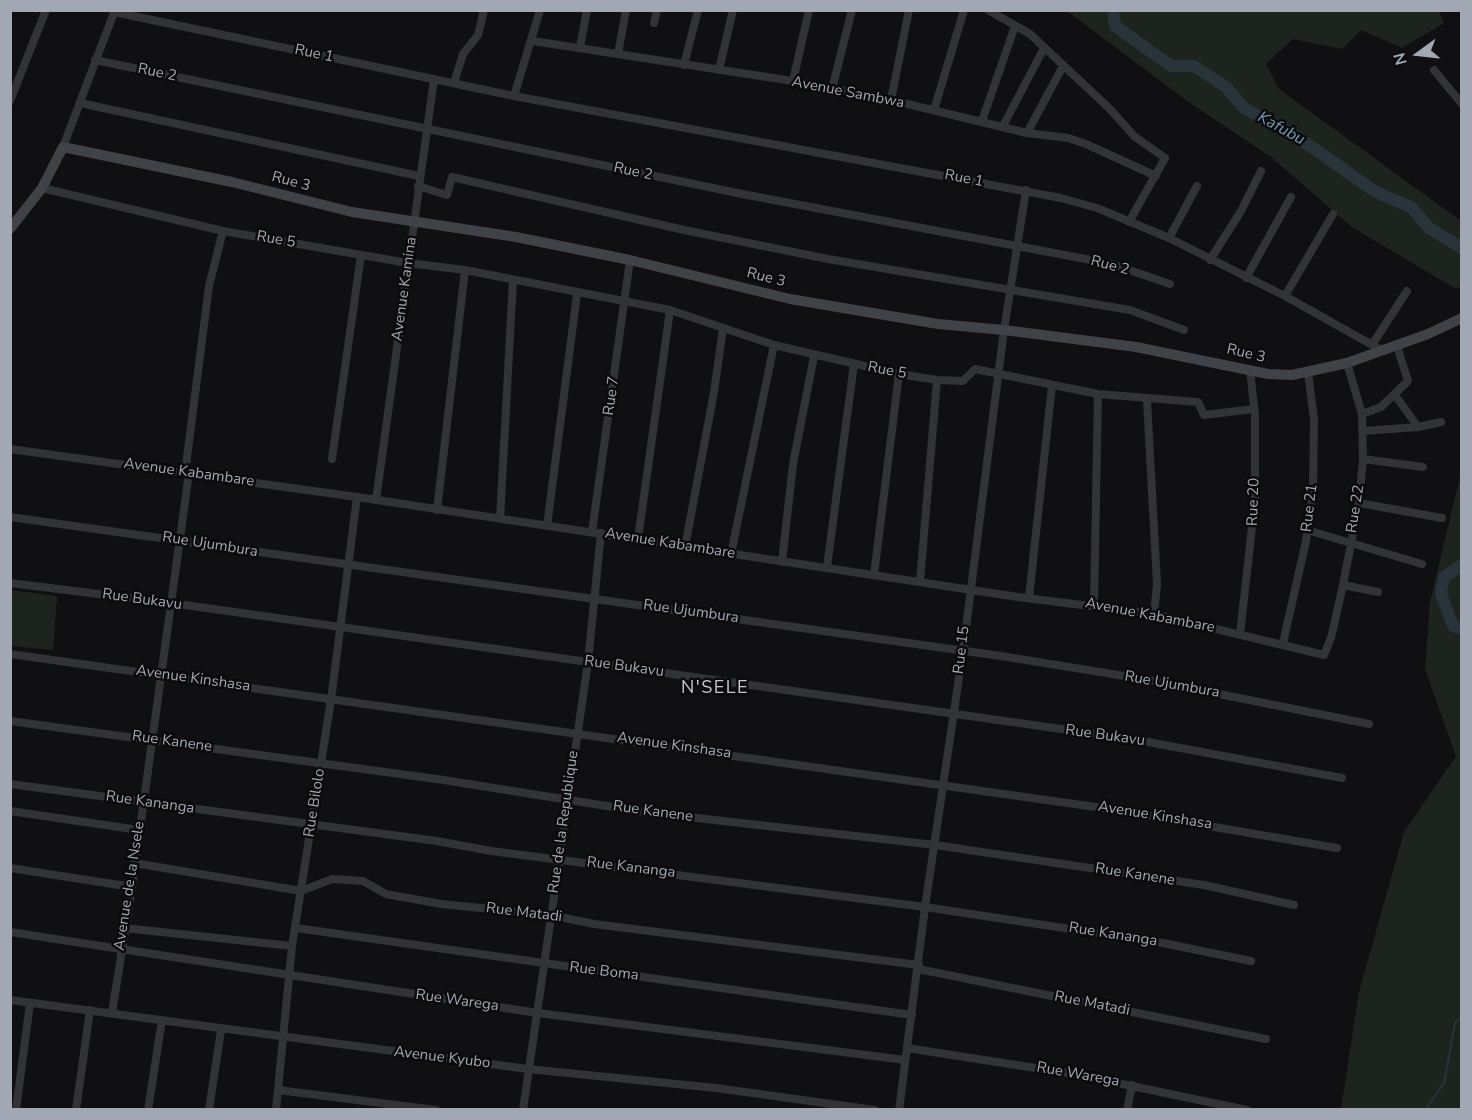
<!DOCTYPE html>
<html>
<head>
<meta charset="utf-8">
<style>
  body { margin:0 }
  #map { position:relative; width:1472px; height:1120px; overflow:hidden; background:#101012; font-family:"Nunito Sans",sans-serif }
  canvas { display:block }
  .frame { position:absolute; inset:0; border:12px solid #a1a8b3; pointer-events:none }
  .north { position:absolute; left:1388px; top:24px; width:60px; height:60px; -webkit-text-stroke:4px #0b0b0d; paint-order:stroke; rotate:255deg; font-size:16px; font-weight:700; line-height:24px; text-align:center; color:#a1a8b3 }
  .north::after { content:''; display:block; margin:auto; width:21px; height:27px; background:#a1a8b3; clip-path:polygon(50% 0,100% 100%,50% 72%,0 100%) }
</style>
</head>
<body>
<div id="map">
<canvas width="1472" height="1120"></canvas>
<div class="frame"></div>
<div class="north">N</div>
</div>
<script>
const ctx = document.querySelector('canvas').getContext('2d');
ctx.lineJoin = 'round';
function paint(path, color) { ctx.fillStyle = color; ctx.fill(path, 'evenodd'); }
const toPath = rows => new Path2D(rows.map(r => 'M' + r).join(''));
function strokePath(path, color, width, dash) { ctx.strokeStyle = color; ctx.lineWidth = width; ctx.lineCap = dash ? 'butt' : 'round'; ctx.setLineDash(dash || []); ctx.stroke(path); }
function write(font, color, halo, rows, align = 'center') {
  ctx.font = font + ' "Nunito Sans",sans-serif'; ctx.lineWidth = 5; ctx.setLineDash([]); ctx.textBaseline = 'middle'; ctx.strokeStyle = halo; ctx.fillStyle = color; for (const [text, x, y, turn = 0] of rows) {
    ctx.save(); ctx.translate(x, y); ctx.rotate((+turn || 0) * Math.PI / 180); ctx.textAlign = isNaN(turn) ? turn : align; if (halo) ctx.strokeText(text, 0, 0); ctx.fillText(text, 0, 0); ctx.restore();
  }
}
const green = toPath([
  [1067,11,1439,11,1444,23,1402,48,1361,30,1342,49,1293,39,1266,64,1279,89,1461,221,1461,286,1456,289,1352,227,1271,157,1187,101],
  [1461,473,1461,1109,1341,1109,1359,992,1404,832,1456,756,1425,669,1430,602],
  [11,590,57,596,53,650,11,646]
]);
const stream = toPath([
  [1425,1110,1444,1083,1455,1023,1462,1017]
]);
const river = toPath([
  [1113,10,1115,26,1171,66,1194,66,1226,87,1245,109,1290,132,1376,192,1411,207,1429,228,1462,248],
  [1462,565,1444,577,1441,594,1453,626,1462,629]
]);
const street = toPath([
  [988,10,1030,34,1110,109,1134,136,1165,158,1129,222],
  [114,12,514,96,1061,198,1097,208,1169,238,1285,296,1383,351],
  [654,23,657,10],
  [533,41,793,81,891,100,1027,133,1068,138,1086,144,1156,176],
  [580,47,587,10],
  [618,54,626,10],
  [95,60,742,194,1112,264,1170,284],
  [684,65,698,10],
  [719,70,733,10],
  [1434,70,1462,104],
  [793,81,809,10],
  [454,83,463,54,478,35,484,10],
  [832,89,852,10],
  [514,96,540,10],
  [891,100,909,10],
  [10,101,46,10],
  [80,103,419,176],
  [934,110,964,10],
  [982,121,1015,26],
  [1003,126,1044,48],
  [1027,133,1063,66],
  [63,147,115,10],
  [418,186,447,195,452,177,684,230,828,259,1130,310,1184,330],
  [42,188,223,231,408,263,465,270,670,310,774,345,899,374,937,380,963,381,975,369,1098,394,1198,402,1204,415,1254,409],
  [1169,238,1197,186],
  [1210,260,1241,211,1261,171],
  [1246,278,1291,197],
  [1285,296,1333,214],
  [1372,345,1407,291],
  [1395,395,1418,427],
  [1147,400,1157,584,1154,614],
  [1362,414,1381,407,1408,381,1397,346],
  [1363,431,1418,427,1441,422],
  [10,449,357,497,1018,597,1154,614,1324,655,1331,638,1343,585,1359,503,1363,459,1362,414,1347,363],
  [332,459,361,255],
  [1363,459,1423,467],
  [185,473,209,286,223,231],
  [376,500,434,79],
  [1359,503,1442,518],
  [437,510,465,270],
  [10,517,1001,656,1149,680,1369,724],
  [500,519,513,280],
  [547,526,577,294],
  [1307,530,1422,564],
  [592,532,630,260],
  [638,539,670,310],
  [685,547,714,392,723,329],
  [731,554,774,345],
  [782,562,793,464,814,356],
  [827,567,854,364],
  [874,575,899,374],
  [920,582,937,380],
  [10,583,171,603,1132,739,1342,778],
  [1343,585,1378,592],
  [1029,598,1052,385],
  [1094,605,1098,394],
  [1240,634,1255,501,1255,415,1250,370],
  [1283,643,1306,541,1313,493,1314,419,1308,372],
  [10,654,1103,808,1337,848],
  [10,721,444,780,644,812,935,845,1204,885,1294,905],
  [10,784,437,841,491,851,925,907,1163,943,1251,961],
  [10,811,139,830],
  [134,863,301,891,332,879,363,881,386,894,441,904,551,915,594,924,919,965],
  [10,868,132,887],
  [124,928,292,946],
  [296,928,912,1015],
  [10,932,538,1013,905,1060],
  [918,969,1266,1039],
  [10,1000,528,1069,716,1088,875,1110],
  [112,1013,132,887,189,473],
  [907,1048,1074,1074,1247,1110],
  [278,1090,436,1110],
  [16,1110,30,1003],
  [76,1110,90,1010],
  [148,1110,162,1020],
  [209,1110,221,1030],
  [276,1110,292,946,331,700,357,497],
  [523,1110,588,662,601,533],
  [899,1110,925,907,963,651,1004,330,1026,190],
  [1127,1110,1132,1085]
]);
const secondary = toPath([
  [10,229,42,188,63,147,232,182,352,212,516,237,630,260,790,299,938,324,1004,330,1136,347,1268,374,1292,375,1347,363,1428,334,1462,318]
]);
const streetNames = [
  ["Rue 1",314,54,12],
  ["Rue 2",157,73,12],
  ["Avenue Sambwa",848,93,11],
  ["Rue 2",633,172,12],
  ["Rue 1",964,179,11],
  ["Rue 3",291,182,15],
  ["Rue 5",276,240,10],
  ["Rue 2",1110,266,15],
  ["Rue 3",766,278,14],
  ["Avenue Kamina",405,289,-82],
  ["Rue 3",1246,354,13],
  ["Rue 5",887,371,11],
  ["Rue 7",612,396,-82],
  ["Avenue Kabambare",189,473,8],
  ["Rue 20",1254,502,-88],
  ["Rue 21",1310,508,-83],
  ["Rue 22",1356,509,-81],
  ["Avenue Kabambare",670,544,9],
  ["Rue Ujumbura",210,545,9],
  ["Rue Bukavu",142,600,8],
  ["Rue Ujumbura",691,612,8],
  ["Avenue Kabambare",1150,616,11],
  ["Rue 15",962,650,-83],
  ["Rue Bukavu",624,667,8],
  ["Avenue Kinshasa",193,679,8],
  ["Rue Ujumbura",1172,685,10],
  ["Rue Bukavu",1105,736,8],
  ["Rue Kanene",172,742,8],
  ["Avenue Kinshasa",674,746,8],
  ["Rue Kananga",150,803,8],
  ["Rue Bilolo",315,803,-81],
  ["Rue Kanene",653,812,8],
  ["Avenue Kinshasa",1155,816,9],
  ["Rue de la Republique",564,822,-82],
  ["Rue Kananga",631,868,7],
  ["Rue Kanene",1135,875,9],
  ["Avenue de la Nsele",130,886,-81],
  ["Rue Matadi",524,913,7],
  ["Rue Kananga",1113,935,9],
  ["Rue Boma",604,972,7],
  ["Rue Warega",457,1001,8],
  ["Rue Matadi",1092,1004,11],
  ["Avenue Kyubo",442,1058,7],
  ["Rue Warega",1078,1075,10]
];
const waterNames = [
  ["Kafubu",1281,129,29]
];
const quarterNames = [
  ["N'SELE",715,689]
];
paint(green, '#1c241d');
strokePath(stream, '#29343a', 2);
strokePath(river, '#29343a', 12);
strokePath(street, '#313337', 8);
strokePath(secondary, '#3f4247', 10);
write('15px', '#a1a8b3', '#0b0b0d', streetNames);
write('italic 16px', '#769bb0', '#0b0b0d', waterNames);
ctx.letterSpacing = '1.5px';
write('18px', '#c2c7cf', '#0b0b0d', quarterNames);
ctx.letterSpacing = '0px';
</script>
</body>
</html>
